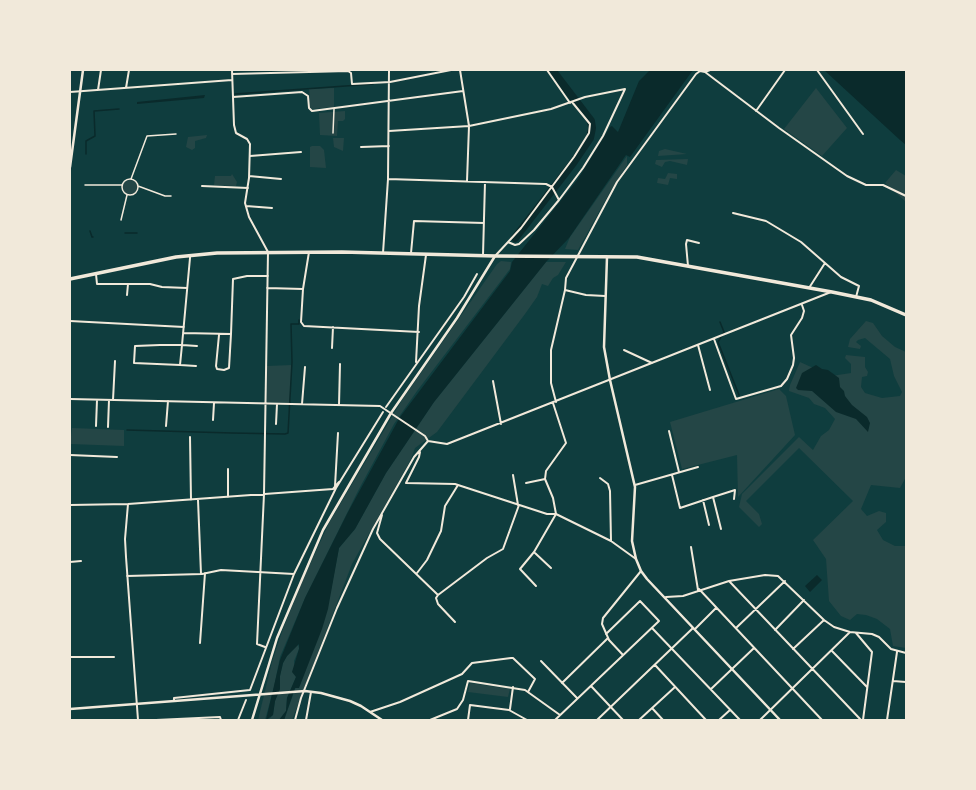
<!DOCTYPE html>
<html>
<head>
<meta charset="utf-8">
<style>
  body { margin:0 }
  #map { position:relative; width:976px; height:790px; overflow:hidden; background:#0f3d3e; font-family:"Roboto Condensed",sans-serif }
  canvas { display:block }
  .frame { position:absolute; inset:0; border:71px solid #f1e9da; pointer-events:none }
</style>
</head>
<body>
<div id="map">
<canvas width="976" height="790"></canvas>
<div class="frame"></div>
</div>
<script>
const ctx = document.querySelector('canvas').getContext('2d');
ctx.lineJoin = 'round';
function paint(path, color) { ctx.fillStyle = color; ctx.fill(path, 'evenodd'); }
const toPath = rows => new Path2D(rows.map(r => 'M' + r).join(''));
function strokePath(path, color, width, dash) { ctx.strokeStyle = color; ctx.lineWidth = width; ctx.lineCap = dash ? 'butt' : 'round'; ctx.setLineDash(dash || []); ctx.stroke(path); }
const green = toPath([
  [334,88,334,107,312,109,310,107,309,89],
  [816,88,847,128,822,156,784,129],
  [345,111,345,119,343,121,338,121,337,136,320,135,319,113],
  [207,135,206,138,195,141,195,148,192,150,186,147,188,137],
  [333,138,344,138,343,151,334,147],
  [312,146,320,146,324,150,326,168,310,167,310,147],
  [665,149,687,154,658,156,659,151],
  [627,156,627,165,611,190,578,250,565,249,570,237],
  [688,159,687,165,670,161,665,162,662,167,655,164,656,160],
  [896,170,906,176,906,202,885,183],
  [668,173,677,174,677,179,670,178,668,185,657,183,658,178,665,179],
  [232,174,237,182,236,186,214,185,215,176,231,176],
  '122 187a8 8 0 1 1 16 0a8 8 0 1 1-16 0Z',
  [501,261,511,262,510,269,417,391,394,424,358,491,305,598,280,657,274,687,265,720,258,720,272,662,283,629,302,582,329,523,402,400,497,264],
  [546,262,566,262,558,275,553,278,548,286,542,284,537,297,525,314,437,432,415,448,411,459,352,564,292,720,284,720,331,589,339,548,355,529,386,473,434,402],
  [866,321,873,323,882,336,895,347,906,352,906,477,900,488,871,485,861,509,867,516,879,511,886,513,886,522,877,530,883,540,895,546,906,546,906,648,893,646,890,629,877,619,866,615,857,614,850,620,841,616,829,601,826,559,813,540,853,501,799,448,746,501,759,514,762,524,759,527,739,507,742,494,799,437,813,450,821,436,829,430,835,419,825,408,814,404,809,398,789,391,790,385,800,362,831,376,851,373,851,364,845,358,846,355,865,357,865,367,868,372,867,376,862,377,861,387,865,393,882,398,900,396,902,392,894,376,890,359,865,338,858,340,856,342,861,346,860,349,848,347,850,339],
  [292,365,290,403,267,402,267,366],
  [779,389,786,396,795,435,738,497,737,455,682,469,670,422],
  [72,428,124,430,124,446,70,444],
  [298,644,299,649,294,661,296,677,287,698,286,711,279,720,268,720,273,715,275,701,280,688,280,676,283,663,287,656],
  [470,683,510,689,508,697,468,692]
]);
const water = toPath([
  [650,70,693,70,630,157,626,155,569,238,546,262,434,402,386,473,355,529,339,548,328,609,322,629,299,688,295,688,284,720,279,720,286,711,287,698,296,677,292,672,299,649,299,644,287,656,283,663,280,676,280,689,275,701,273,715,266,720,280,660,305,598,348,512,400,417,510,271,512,262,578,179,610,127,612,126,618,132,639,81],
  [824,70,906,70,906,145,900,140],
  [205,95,204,98,137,104,137,102],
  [816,365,822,369,828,370,839,378,840,387,844,391,845,396,852,405,867,417,870,423,868,432,856,419,836,412,812,391,798,390,796,388,802,373],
  [817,575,822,580,810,592,805,586]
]);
const stream = toPath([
  [235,94,373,84],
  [86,154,86,141,95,136,94,111,119,109],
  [90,231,92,237,93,237],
  [125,233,137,233],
  [720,322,724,332,718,342,739,395],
  [127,430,232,433,285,434,288,433,292,362,291,324,299,324,299,320]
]);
const river = toPath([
  [515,238,573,163,590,138,592,128,591,121,552,70]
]);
const pedestrian = toPath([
  [333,133,334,109],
  [131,179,147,136,176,134],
  '122 187a8 8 0 1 1 16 0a8 8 0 1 1-16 0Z',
  [85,185,122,185],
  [138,186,165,196,171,196],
  [121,220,127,195]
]);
const minor = toPath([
  [232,70,234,125,236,133,247,139,250,144,249,178,245,203,249,217,268,252,264,494,257,644,265,647],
  [460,70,469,126,467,181],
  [547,70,570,103],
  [817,70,863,134],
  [705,72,779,128,847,176,866,185,883,185,906,196],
  [232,74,348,71,351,73,352,84,390,82,451,70],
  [126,88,129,70],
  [98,90,101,70],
  [70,92,232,80],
  [233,97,302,92,308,96,309,108,312,111,463,91],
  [756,111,785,70],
  [389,131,469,126,551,109,585,97,625,89,603,136,583,168,559,200,534,230,519,244,515,245,508,242],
  [361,147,389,146],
  [250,156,301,152],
  [249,176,281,179],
  [388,179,546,184,552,187,559,200],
  [202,186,248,188],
  [246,206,272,208],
  [733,213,766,221,801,242,825,263],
  [383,253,388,179,389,70],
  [411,253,414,221,484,223],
  [483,255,485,182],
  [496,255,521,228,574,157,589,133,590,124,572,102],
  [190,256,190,258,182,345,180,365,134,363,135,346,160,345,182,345,197,346],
  [688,266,686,244,687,240,699,243],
  [96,274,97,284,150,284,162,287,187,288],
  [267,288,303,289,309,252],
  [809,288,825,263,841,277,859,286,856,297],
  [303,289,301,322,304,326,419,332],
  [565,290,586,295,605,296],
  [127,295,128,284],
  [70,321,184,327],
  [183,333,231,334,233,279,247,276,268,276],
  [219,335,216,366,217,369,224,370,229,368,231,334],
  [714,339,736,399,781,386,787,379,793,365,794,358,791,335,802,318,804,311,802,305],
  [698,345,710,390],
  [332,348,333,327],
  [624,350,652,363],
  [416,362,419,306,426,255],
  [180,365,196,366],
  [493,381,501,424],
  [70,399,380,406,425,436,428,441,447,444,831,292],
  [113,400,115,361],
  [556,402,551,383,551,350,565,290,566,278,617,182,696,74,700,71,705,72,710,70],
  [302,404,305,367],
  [339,405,340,364],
  [386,407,464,297,477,274],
  [213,420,214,403],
  [276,424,277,404],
  [96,426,97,400],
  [166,426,168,401],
  [108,427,109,400],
  [669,431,679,472],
  [190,437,191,500],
  [420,452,419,457,406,483,455,484,547,514,556,514,611,541,636,559],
  [70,455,117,457],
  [513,475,518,505],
  [672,475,680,508,713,497,721,529],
  [600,478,608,484,610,491,611,541],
  [526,483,545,479],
  [635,485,698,467],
  [335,486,338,433],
  [228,497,228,469],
  [713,497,735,490,734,499],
  [198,500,201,574],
  [703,500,709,525],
  [128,504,125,539,126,557,138,720],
  [70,505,128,504,333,489,339,482],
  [382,515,377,533,380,539,438,595,487,558,503,549,519,505],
  [691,547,698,590],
  [535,553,551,568],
  [70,562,81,561],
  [417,573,427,560,441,531,445,506,458,485],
  [127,576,202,574,221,570,294,574],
  [729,581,861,720],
  [536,586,520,569,534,552,556,514,553,498,545,479,546,471,566,443,553,403],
  [699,589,822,720],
  [438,595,436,598,438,604,455,622],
  [666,597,683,596,729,581,765,575,778,576,824,620,834,627,850,632,872,634,879,637,891,649,906,653],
  [652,628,740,720],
  [736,628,785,581],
  [695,629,716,608],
  [775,630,804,600],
  [856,633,872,652,863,720],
  [200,643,205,573],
  [793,649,824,620],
  [832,651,867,687],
  [623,655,609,640,602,624,603,618,641,571],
  [70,657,114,657],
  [541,661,577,698],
  [655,665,706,720],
  [893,681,906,682],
  [562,683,608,638],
  [591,686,623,720],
  [711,689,754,648],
  [174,701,174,698,250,690,294,574,336,488,383,412],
  [652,708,663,720],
  [510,709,513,687],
  [370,712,400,702,462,674,472,663,511,658,513,658,535,679,528,692],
  [156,720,220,717,221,720],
  [238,720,246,700],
  [295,720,301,698,337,608,373,529,414,457,428,441],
  [306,720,311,692],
  [430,720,457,709,463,700,468,681,525,690,560,715],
  [468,720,470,705,509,710,527,720],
  [555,720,659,621,640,601,606,634],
  [597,720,693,628],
  [639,720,675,687],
  [719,720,730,710],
  [760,720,850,632],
  [887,720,897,652]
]);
const tertiary = toPath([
  [70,167,83,70],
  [607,257,604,347,610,380,635,487,632,541,636,559,641,571,647,579,780,720],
  [70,709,305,691,321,693,350,701,361,706,382,720],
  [252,720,277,638,323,530,391,413,457,318,495,256]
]);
const primary = toPath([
  [70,279,176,257,217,253,342,252,495,256,637,257,832,292,871,300,906,315]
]);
paint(green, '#244646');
paint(water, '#0a2a2b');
strokePath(stream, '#0a2a2b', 1.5);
strokePath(river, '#0a2a2b', 8);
strokePath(pedestrian, '#f1e9da', 1.5);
strokePath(minor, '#f1e9da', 2);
strokePath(tertiary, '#f1e9da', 2.5);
strokePath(primary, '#f1e9da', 3.5);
</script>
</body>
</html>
